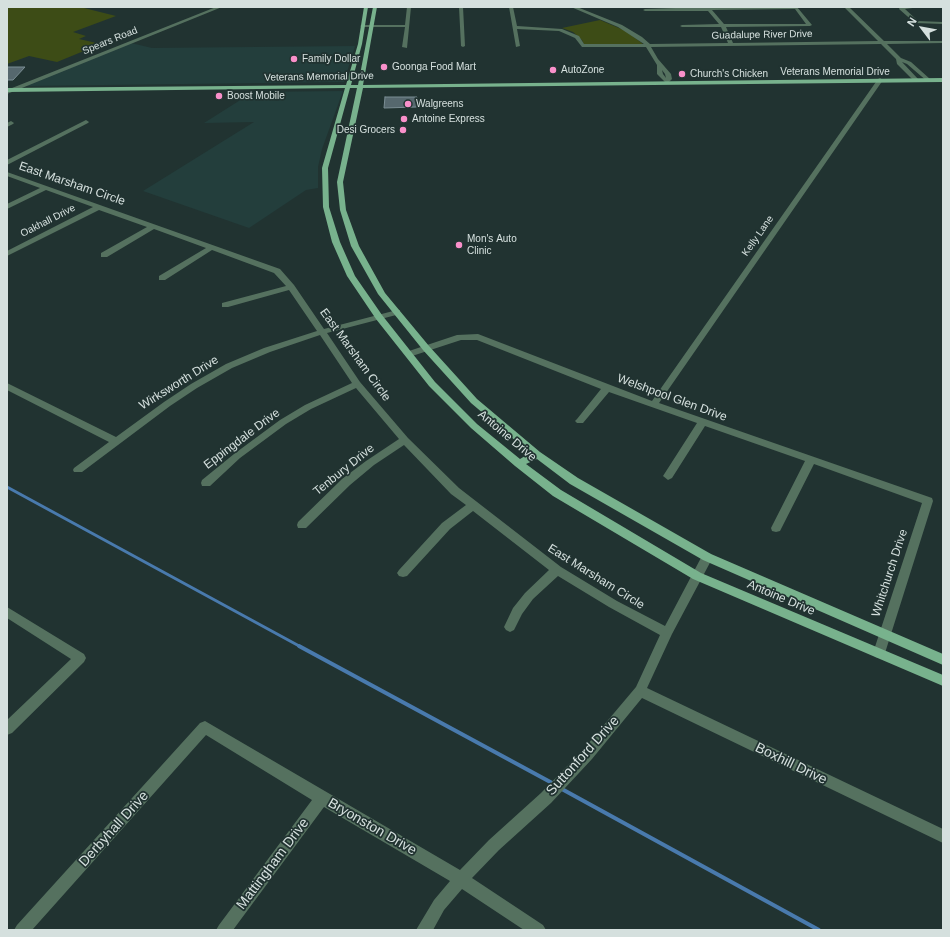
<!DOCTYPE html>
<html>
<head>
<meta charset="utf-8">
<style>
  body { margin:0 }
  #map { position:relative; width:950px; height:937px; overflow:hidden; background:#213331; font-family:Helvetica,sans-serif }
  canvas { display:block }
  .frame { position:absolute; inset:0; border:8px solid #d5e0de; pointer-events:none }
  .north { position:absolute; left:902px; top:8px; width:40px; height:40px; -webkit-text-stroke:3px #213331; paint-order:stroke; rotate:302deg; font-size:11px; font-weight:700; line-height:16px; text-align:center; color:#d5e0de }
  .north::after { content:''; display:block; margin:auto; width:14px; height:18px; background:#d5e0de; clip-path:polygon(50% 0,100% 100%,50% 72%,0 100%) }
</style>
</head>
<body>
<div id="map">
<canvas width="950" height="937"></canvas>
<div class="frame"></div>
<div class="north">N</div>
</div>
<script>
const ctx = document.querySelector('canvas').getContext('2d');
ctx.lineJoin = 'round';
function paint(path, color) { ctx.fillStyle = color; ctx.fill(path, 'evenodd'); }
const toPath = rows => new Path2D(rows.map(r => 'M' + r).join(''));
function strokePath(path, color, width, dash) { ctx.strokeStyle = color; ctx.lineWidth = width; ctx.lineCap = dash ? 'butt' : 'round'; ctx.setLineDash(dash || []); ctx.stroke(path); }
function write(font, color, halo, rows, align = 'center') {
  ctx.font = font + ' Helvetica,sans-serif'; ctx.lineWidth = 3.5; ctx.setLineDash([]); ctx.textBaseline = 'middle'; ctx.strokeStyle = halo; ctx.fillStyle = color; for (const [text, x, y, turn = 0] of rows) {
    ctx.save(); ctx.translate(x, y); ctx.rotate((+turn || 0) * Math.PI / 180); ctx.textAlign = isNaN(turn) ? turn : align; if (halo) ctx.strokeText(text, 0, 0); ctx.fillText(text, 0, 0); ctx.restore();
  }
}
const built = toPath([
  [131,43,152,48,355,46,344,82,24,86],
  [343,91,322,149,318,167,318,188,306,190,249,228,143,191,254,122,204,123,253,92]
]);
const green = toPath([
  [7,7,80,7,116,16,73,32,86,36,79,39,101,44,57,62,29,56,7,64],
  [600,20,626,31,643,44,584,45,582,40,573,32,562,28]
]);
const streamFar1 = toPath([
  [7,487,301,647]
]);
const stream = toPath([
  [299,646,554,784],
  [560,788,819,930]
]);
const building = toPath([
  [7,67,25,67,13,80,7,80,7,67],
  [385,97,417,97,417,107,384,108,385,97]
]);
const minor = toPath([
  [216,7,222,7,7,94,7,90,216,7],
  [407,7,411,7,407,48,402,47,405,27,362,27,360,26,362,25,405,25,407,7],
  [459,7,463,7,465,46,463,47,461,46,459,7],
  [509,7,513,7,517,26,562,29,579,36,584,44,644,44,618,27,571,7,577,7,622,25,642,37,650,44,728,43,721,27,682,27,680,26,682,25,719,24,708,11,645,11,643,10,645,9,705,7,797,7,812,25,810,26,726,27,733,43,878,41,844,7,849,7,884,41,943,41,943,43,887,44,901,58,911,62,930,79,931,80,928,82,907,64,902,62,919,80,914,81,897,64,896,59,881,44,651,47,658,59,671,74,672,79,667,84,657,74,657,65,646,47,582,47,575,38,559,31,517,29,520,46,516,47,509,7],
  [795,9,806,24,724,24,712,10,795,9],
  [662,70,665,74,666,78,663,74,662,70],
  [900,7,920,7,905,9,918,21,943,22,943,24,915,23,899,9,900,7],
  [880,78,883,80,659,403,932,498,933,501,885,653,883,657,879,658,875,657,873,653,922,503,814,464,780,531,776,532,772,531,771,528,805,461,705,426,672,478,668,480,663,476,697,423,609,392,583,423,577,423,575,421,577,419,601,389,477,340,461,340,409,357,405,354,406,352,457,335,478,334,652,401,878,79,880,78],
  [86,120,89,122,88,123,7,165,7,160,86,120],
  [11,121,14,123,13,124,7,127,7,123,11,121],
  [7,172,280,269,294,285,324,329,397,310,400,310,400,314,327,333,360,382,408,438,459,488,561,567,617,601,665,626,703,554,707,553,711,554,713,557,672,634,647,688,943,829,943,843,642,698,592,759,551,803,499,850,472,878,543,925,546,930,524,930,462,889,444,910,433,930,416,930,434,900,450,881,324,807,233,930,216,930,219,925,312,800,206,735,32,930,14,930,17,925,200,723,205,721,460,870,489,840,541,793,582,751,636,687,660,635,609,607,558,576,533,599,522,614,514,630,510,632,506,630,504,627,513,608,525,593,549,570,473,511,450,529,407,576,403,577,399,576,397,573,399,570,442,523,466,505,451,494,404,445,374,465,350,485,306,528,298,528,297,525,298,522,342,479,366,461,399,439,356,388,311,409,286,424,240,458,210,486,202,486,201,483,202,480,234,454,280,420,305,405,352,383,320,335,270,352,232,368,197,388,170,406,82,472,74,472,73,470,74,468,109,442,7,390,7,383,116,437,164,402,191,384,226,364,264,348,317,331,289,290,228,307,222,307,222,303,286,286,274,273,212,250,165,280,159,280,159,276,206,248,154,229,107,257,101,257,101,253,147,227,99,210,7,256,7,251,93,207,46,190,7,209,7,204,40,188,7,176,7,172],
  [7,607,84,654,86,658,84,662,12,733,7,735,7,720,71,659,7,618,7,607]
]);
const major = toPath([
  [364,7,368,7,362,44,351,85,358,85,373,7,377,7,363,85,943,78,943,82,363,88,343,182,346,210,359,246,385,293,429,346,477,399,540,452,578,478,711,554,943,654,943,665,703,560,570,484,537,459,526,464,561,490,701,573,943,675,943,686,693,579,553,496,515,466,471,428,429,386,376,319,347,276,332,242,323,207,322,168,345,88,7,92,7,88,346,85,358,44,364,7],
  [350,88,357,88,337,182,340,210,351,246,378,294,423,350,471,403,530,453,520,459,477,424,435,382,382,315,355,276,340,242,329,207,328,168,350,88]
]);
const markers = [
  [294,59,4,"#f990ca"],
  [384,67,4,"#f990ca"],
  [553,70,4,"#f990ca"],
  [682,74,4,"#f990ca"],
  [219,96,4,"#f990ca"],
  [408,104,4,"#f990ca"],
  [404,119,4,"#f990ca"],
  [403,130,4,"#f990ca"],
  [459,245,4,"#f990ca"]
];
const farStreetnames = [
  ["Guadalupe River Drive",762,35,-1],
  ["Spears Road",110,41,-22],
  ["Veterans Memorial Drive",835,72],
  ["Veterans Memorial Drive",319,77,-1],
  ["Oakhall Drive",48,221,-27],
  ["Kelly Lane",758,236,-55]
];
const farPoinames = [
  ["Family Dollar",302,59],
  ["Goonga Food Mart",392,67],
  ["AutoZone",561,70],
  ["Church's Chicken",690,74],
  ["Boost Mobile",227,96],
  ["Walgreens",416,104],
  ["Antoine Express",412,119],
  ["Desi Grocers",395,130,"right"],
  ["Mon's Auto",467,239],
  ["Clinic",467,251]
];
const streetNames = [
  ["East Marsham Circle",72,184,19],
  ["East Marsham Circle",355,355,54],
  ["Wirksworth Drive",179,383,-32],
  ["Welshpool Glen Drive",672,398,20],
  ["Antoine Drive",507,436,40],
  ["Eppingdale Drive",242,439,-37],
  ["Tenbury Drive",344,470,-39],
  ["Whitchurch Drive",890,573,-72],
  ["East Marsham Circle",596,577,32],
  ["Antoine Drive",781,598,23]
];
const nearStreetnames = [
  ["Suttonford Drive",583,756,-48],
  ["Boxhill Drive",791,764,26],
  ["Bryonston Drive",372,827,30],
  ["Derbyhall Drive",114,829,-48],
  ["Mattingham Drive",273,864,-53]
];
paint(built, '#233e3c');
paint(green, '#3d4c16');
strokePath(streamFar1, '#497aad', 3);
strokePath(stream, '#497aad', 4);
paint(building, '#56686e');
strokePath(building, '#7b8e94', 1);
paint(minor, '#55715f');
paint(major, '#78b28d');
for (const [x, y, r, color] of markers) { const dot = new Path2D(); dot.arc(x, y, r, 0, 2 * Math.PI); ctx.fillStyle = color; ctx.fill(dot); strokePath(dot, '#213331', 1.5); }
write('10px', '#d5e0de', '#213331', farStreetnames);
write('10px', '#d5e0de', '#213331', farPoinames, 'left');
write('12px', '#d5e0de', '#213331', streetNames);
write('14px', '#d5e0de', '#213331', nearStreetnames);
</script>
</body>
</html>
